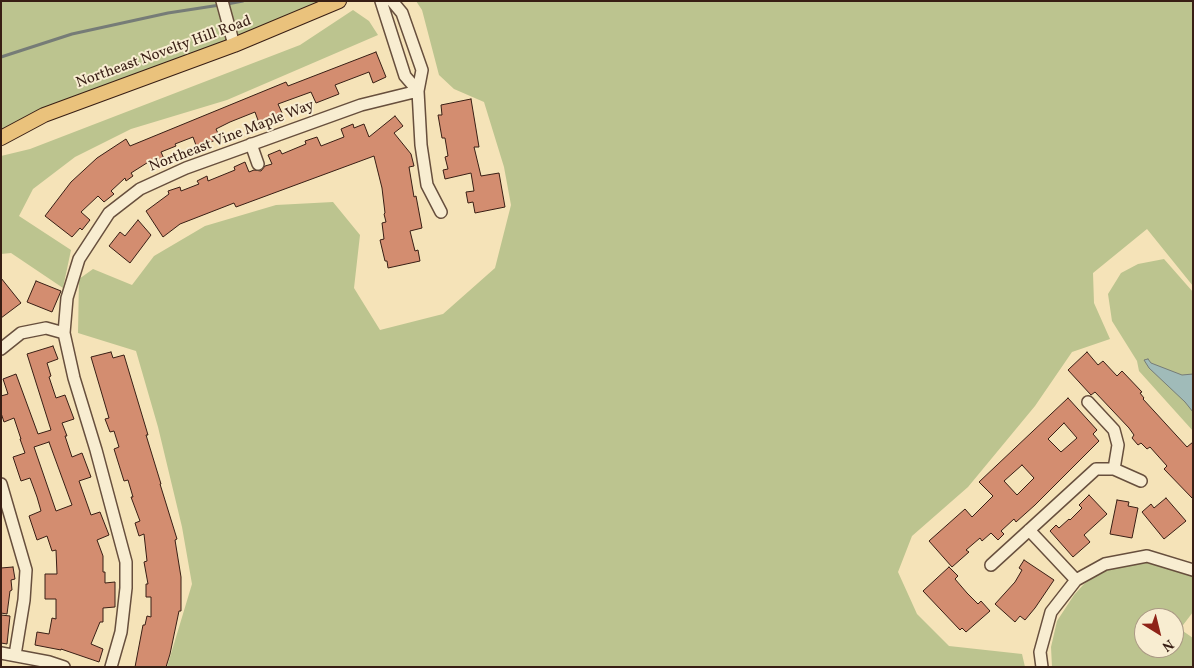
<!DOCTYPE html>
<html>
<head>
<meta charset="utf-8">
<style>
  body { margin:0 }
  #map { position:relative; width:1194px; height:668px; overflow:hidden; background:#f5e3b8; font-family:Vollkorn,serif }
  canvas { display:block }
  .frame { position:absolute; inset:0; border:2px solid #381e14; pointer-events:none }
  .north { position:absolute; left:1134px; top:608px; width:50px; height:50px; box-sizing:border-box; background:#f8edd1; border:1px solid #ab9a85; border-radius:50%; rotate:144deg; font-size:14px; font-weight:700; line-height:20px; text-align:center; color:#381e14 }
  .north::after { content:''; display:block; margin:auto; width:18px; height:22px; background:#8f2418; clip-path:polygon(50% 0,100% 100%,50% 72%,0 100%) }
</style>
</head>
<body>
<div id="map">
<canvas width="1194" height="668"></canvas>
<div class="frame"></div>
<div class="north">N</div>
</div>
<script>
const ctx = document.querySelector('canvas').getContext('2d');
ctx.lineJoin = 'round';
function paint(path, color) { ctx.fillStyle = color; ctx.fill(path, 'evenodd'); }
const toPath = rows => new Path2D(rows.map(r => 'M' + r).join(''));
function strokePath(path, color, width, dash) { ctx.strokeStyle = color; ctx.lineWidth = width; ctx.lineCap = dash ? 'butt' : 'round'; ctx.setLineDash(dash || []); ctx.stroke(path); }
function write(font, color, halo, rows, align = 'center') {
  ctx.font = font + ' Vollkorn,serif'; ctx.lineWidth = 4; ctx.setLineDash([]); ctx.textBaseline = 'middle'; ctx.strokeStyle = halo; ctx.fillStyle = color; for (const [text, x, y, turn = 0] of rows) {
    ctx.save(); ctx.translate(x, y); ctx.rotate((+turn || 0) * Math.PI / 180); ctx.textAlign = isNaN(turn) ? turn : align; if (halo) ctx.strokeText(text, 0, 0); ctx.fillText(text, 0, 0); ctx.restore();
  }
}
const green = toPath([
  [1,1,339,1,1,140],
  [416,1,1193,1,1193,286,1147,229,1093,273,1094,303,1110,339,1072,352,1035,406,968,487,912,536,898,572,917,614,949,646,1022,654,1025,667,167,667,192,584,182,527,158,427,136,351,78,333,79,279,93,269,132,285,154,256,205,226,276,205,333,202,360,235,354,288,380,330,443,314,495,268,511,205,504,167,484,102,454,89,439,75,422,10],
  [353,10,369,21,378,35,227,100,131,129,75,157,33,189,19,216,71,250,63,288,11,253,1,254,1,156,30,149,300,45],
  [1164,259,1193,292,1193,431,1139,371,1137,361,1112,321,1108,294,1121,273,1138,264],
  [1137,562,1155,563,1187,573,1193,577,1193,612,1180,629,1193,638,1193,667,1052,667,1051,647,1057,621,1074,595,1084,584,1095,576,1113,567],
  [1144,618,1174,618,1174,648,1144,648]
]);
const water = toPath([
  [1148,359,1151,363,1182,375,1193,374,1193,412,1185,402,1149,368,1144,360,1148,359]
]);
const stream = toPath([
  [227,4,243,1],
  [1,57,72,34,168,13,220,5]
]);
const building = toPath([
  [376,52,386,77,373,83,369,72,335,85,339,94,316,103,311,92,278,104,282,113,259,123,255,112,230,122,216,129,220,138,197,148,193,137,175,144,176,146,161,152,165,161,153,166,150,161,131,173,133,176,126,181,125,178,111,191,114,194,104,202,98,196,81,212,90,220,82,230,80,228,72,237,45,216,71,182,97,158,126,139,130,146,286,82,288,86,376,52],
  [471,99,479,147,474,147,481,176,499,173,505,207,475,213,473,202,468,203,466,192,474,191,471,173,445,179,443,170,448,169,445,157,448,156,445,138,442,138,438,115,442,115,441,105,471,99],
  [395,116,403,126,394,133,411,154,414,166,409,167,414,197,416,196,422,228,410,231,415,251,418,250,420,261,388,268,387,261,385,261,380,240,384,239,382,223,386,222,384,214,385,213,382,188,374,156,236,207,234,203,180,224,163,237,146,211,169,194,168,191,180,187,181,191,199,184,197,181,207,176,208,181,235,170,234,167,245,162,249,172,254,170,261,171,265,166,272,164,268,155,280,150,282,154,306,144,305,141,317,137,321,146,344,137,341,129,353,124,354,128,364,124,369,137,395,116],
  [138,220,151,235,130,263,109,246,120,232,125,236,138,220],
  [1,278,21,303,1,318,1,278],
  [36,281,61,291,52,312,27,302,36,281],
  [53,346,58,359,47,363,51,376,49,377,56,398,65,395,74,419,62,423,67,436,65,436,72,457,82,453,91,477,79,481,91,515,100,512,109,535,97,540,103,556,103,572,105,572,105,583,115,582,115,607,103,608,103,622,100,622,91,644,103,649,99,662,61,649,61,650,35,645,37,632,49,634,52,618,56,619,56,599,45,599,45,574,57,574,56,550,52,551,47,536,37,540,29,516,41,511,37,497,30,478,21,481,13,457,25,453,20,439,21,439,14,418,4,422,1,413,1,396,8,394,3,379,16,374,38,434,51,430,27,354,53,346],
  [49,442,72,505,56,511,34,447,49,442],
  [111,352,113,358,124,355,148,435,146,435,161,484,160,484,177,539,175,540,181,577,181,611,179,611,170,654,166,667,135,667,143,625,145,625,147,616,151,617,151,597,146,597,146,584,148,584,144,562,147,561,144,534,139,536,135,523,140,521,131,497,133,497,128,480,124,481,114,449,119,447,114,431,110,432,105,419,109,418,91,357,111,352],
  [1087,352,1098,365,1103,361,1117,376,1122,371,1142,392,1140,393,1144,398,1143,399,1187,447,1193,442,1193,499,1164,469,1167,466,1150,447,1147,449,1141,443,1138,445,1132,438,1134,435,1129,428,1095,392,1091,395,1068,370,1087,352],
  [1068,398,1097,430,1093,434,1099,441,1035,505,1016,522,1014,519,1001,531,1004,534,998,540,991,533,982,541,980,538,966,550,969,552,952,567,929,541,965,509,972,517,993,496,979,482,1068,398],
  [1064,423,1077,438,1061,452,1048,439,1064,423],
  [1022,465,1034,478,1017,495,1004,481,1022,465],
  [1089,495,1107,514,1084,535,1090,542,1073,557,1050,531,1056,525,1059,528,1069,519,1070,520,1082,508,1079,505,1089,495],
  [1166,498,1186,521,1164,539,1142,512,1151,504,1154,508,1166,498],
  [1117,500,1129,502,1128,506,1138,508,1132,538,1110,534,1117,500],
  [1024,560,1054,580,1035,608,1025,620,1020,616,1015,622,995,604,1015,582,1022,570,1019,568,1024,560],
  [13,567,15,579,11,580,12,590,10,591,7,614,1,613,1,568,13,567],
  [949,567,958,576,955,579,967,593,978,604,981,601,990,611,966,632,962,628,960,630,923,591,949,567],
  [1,615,10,616,7,644,1,643,1,615]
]);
const minor = toPath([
  [222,1,234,45],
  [381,1,405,76,418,91],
  [392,1,402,13,422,70,418,91,421,145,427,185,441,212],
  [251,144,258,164],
  [1,349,21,333,46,328,64,333],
  [1088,402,1114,430,1118,445,1114,469],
  [1,484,26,570,24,600,15,655],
  [1029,530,1076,580],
  [991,565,1096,469,1114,469,1141,481],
  [1,653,49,662,64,667],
  [111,667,121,632,126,588,126,562,96,450,74,378,64,333,67,298,79,259,109,213,140,189,186,168,361,105,418,91],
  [1042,667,1040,652,1051,612,1076,580,1105,564,1147,556,1193,570]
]);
const major = toPath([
  [1,138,44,115,234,45,339,1]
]);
const streetNames = [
  ["Northeast Novelty Hill Road",164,53,-20],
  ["Northeast Vine Maple Way",232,137,-21]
];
paint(green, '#bcc48f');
paint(water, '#a0bbb9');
strokePath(water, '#767c77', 1);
strokePath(stream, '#767c77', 3);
paint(building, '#d38d70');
strokePath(building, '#381e14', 1);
strokePath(minor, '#674f3d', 14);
strokePath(major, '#381e14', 16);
strokePath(minor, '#f8edd1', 11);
strokePath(major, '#eac27c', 14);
write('15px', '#381e14', '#f8edd1', streetNames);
</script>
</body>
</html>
